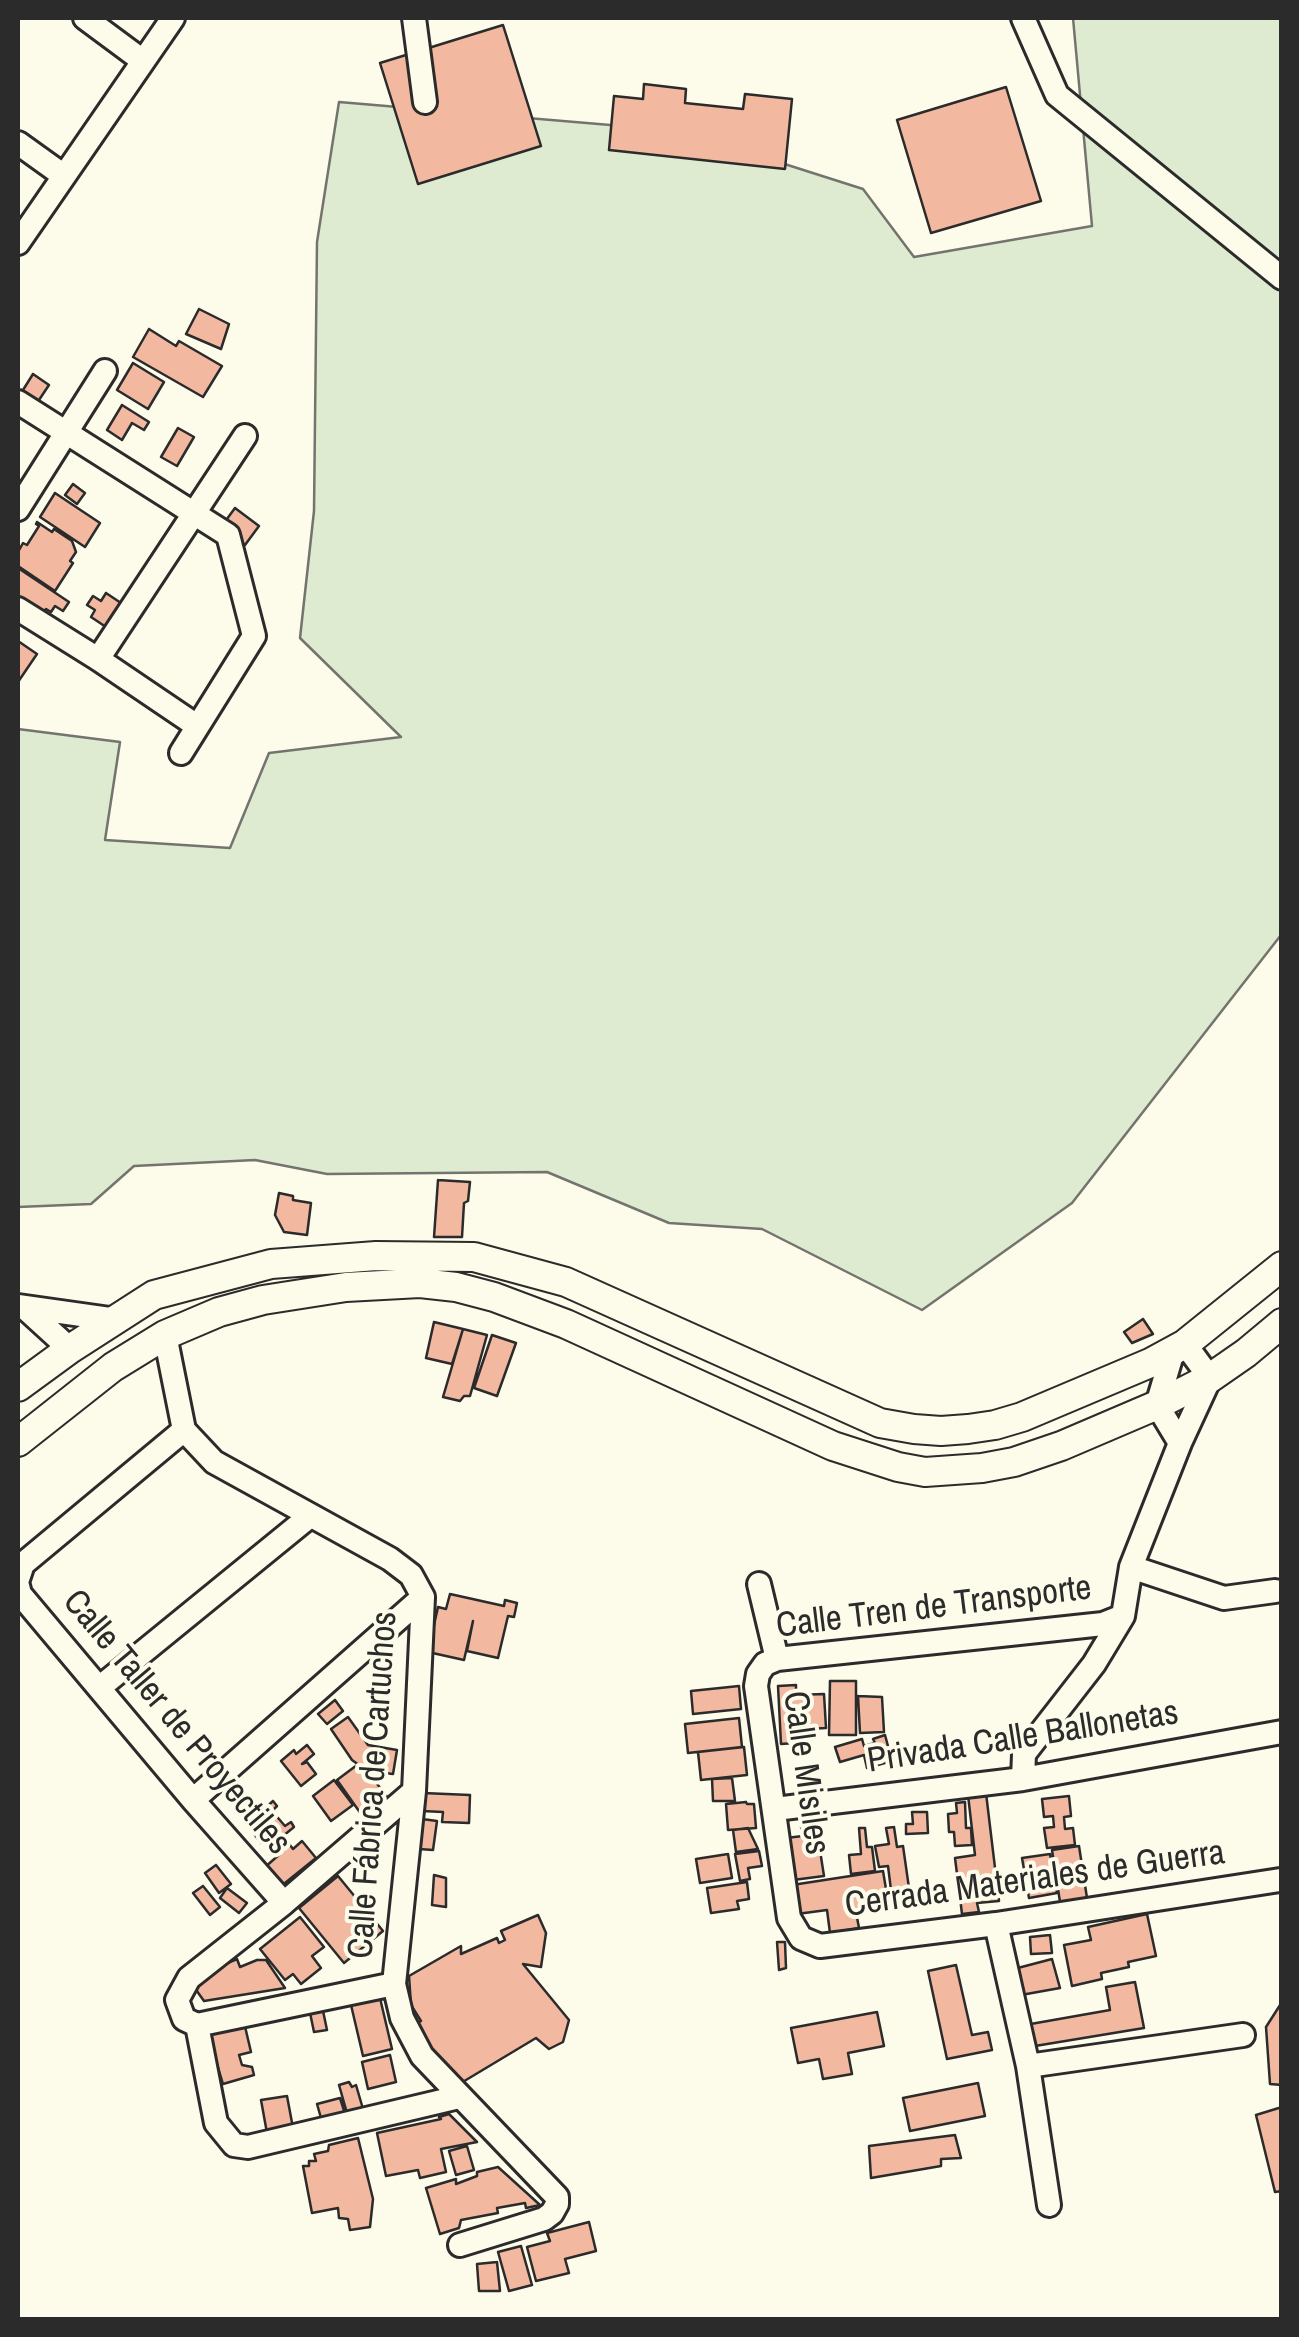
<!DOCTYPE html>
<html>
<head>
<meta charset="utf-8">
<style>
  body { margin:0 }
  #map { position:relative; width:1299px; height:2337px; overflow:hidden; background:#fdfbea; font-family:"Archivo Narrow",sans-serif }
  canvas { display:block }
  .frame { position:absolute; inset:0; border:20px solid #2b2b2b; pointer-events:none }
</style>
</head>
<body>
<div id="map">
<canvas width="1299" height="2337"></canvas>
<div class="frame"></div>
</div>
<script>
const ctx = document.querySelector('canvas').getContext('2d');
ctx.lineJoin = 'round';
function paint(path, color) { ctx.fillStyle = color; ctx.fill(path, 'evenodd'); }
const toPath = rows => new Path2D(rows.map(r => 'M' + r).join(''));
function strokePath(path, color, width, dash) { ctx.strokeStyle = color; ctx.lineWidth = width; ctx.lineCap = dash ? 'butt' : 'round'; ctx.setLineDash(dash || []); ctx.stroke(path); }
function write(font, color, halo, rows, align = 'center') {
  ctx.font = font + ' "Archivo Narrow",sans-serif'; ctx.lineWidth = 8; ctx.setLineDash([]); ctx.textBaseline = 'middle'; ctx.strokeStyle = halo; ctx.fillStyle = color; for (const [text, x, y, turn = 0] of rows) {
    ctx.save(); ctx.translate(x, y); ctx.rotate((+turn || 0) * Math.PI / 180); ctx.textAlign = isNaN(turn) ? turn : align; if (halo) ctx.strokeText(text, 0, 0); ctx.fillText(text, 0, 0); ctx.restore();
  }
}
const green = toPath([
  [1073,18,1281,18,1281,935,1072,1203,922,1310,762,1229,669,1223,547,1172,327,1174,255,1160,134,1166,91,1204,18,1207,18,729,120,742,105,840,230,848,269,753,401,737,300,638,314,511,317,242,339,102,681,131,863,189,914,257,1092,226,1073,18]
]);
const building = toPath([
  [503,25,541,146,418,184,380,63,503,25],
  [644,84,686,89,685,103,743,109,745,94,792,99,785,169,609,150,614,96,643,99,644,84],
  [1006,87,1041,201,931,233,897,120,1006,87],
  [199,309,229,324,221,349,186,334,199,309],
  [149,329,176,346,179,341,222,366,203,397,133,357,149,329],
  [133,363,164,382,148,409,117,390,133,363],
  [33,374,49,385,33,409,18,398,33,374],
  [122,405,149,422,144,430,132,423,122,440,107,430,122,405],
  [178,428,194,437,177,466,161,457,178,428],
  [73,484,85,493,77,504,65,495,73,484],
  [55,493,100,523,85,547,40,517,55,493],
  [235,508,259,526,245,545,221,527,235,508],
  [37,522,52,532,54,529,72,541,76,552,70,561,73,563,55,591,18,566,18,552,23,543,27,545,39,526,36,524,37,522],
  [18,568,69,602,63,611,55,606,51,612,46,609,40,618,18,603,18,568],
  [106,593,121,603,106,627,91,617,95,610,87,605,93,596,101,601,106,593],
  [18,641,37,654,18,682,18,641],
  [438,1180,470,1182,468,1201,464,1203,462,1237,434,1237,438,1180],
  [279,1193,293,1196,293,1200,311,1203,307,1235,284,1232,275,1215,279,1193],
  [1143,1319,1153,1334,1132,1343,1124,1332,1143,1319],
  [434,1322,463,1329,452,1364,426,1358,434,1322],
  [463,1329,487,1335,470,1396,464,1396,460,1401,443,1397,463,1329],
  [492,1335,516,1343,497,1396,474,1388,492,1335],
  [450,1594,504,1606,505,1600,517,1603,514,1617,508,1616,498,1658,467,1651,473,1621,464,1660,428,1652,438,1607,446,1609,450,1594],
  [830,1681,856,1681,856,1735,829,1735,830,1681],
  [796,1685,796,1695,824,1694,826,1728,808,1729,809,1742,781,1744,778,1686,796,1685],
  [739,1686,741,1709,693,1714,691,1691,739,1686],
  [858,1696,882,1697,884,1732,860,1733,858,1696],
  [335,1700,343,1711,327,1724,318,1714,335,1700],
  [348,1717,368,1745,397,1750,393,1774,367,1771,352,1760,331,1729,348,1717],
  [739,1718,742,1747,688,1753,685,1724,739,1718],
  [885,1735,892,1761,867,1768,864,1755,840,1762,835,1747,862,1739,864,1746,875,1743,873,1739,885,1735],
  [307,1745,314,1754,302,1764,307,1762,316,1774,301,1786,281,1761,294,1750,296,1754,307,1745],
  [744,1747,747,1775,701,1780,698,1752,744,1747],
  [357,1765,370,1775,389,1799,366,1821,337,1780,357,1765],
  [732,1778,735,1801,713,1801,712,1779,732,1778],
  [334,1780,353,1805,331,1821,313,1796,334,1780],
  [423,1793,470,1795,469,1823,442,1822,443,1812,422,1811,423,1793],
  [986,1793,999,1901,977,1903,979,1912,962,1914,955,1858,975,1855,968,1795,986,1793],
  [1069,1796,1071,1816,1064,1817,1065,1829,1073,1828,1075,1845,1047,1848,1044,1828,1054,1827,1053,1816,1044,1817,1042,1799,1069,1796],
  [273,1801,277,1806,272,1811,285,1826,291,1822,294,1827,283,1836,293,1849,302,1841,316,1858,280,1887,264,1868,280,1854,265,1840,261,1843,251,1830,254,1828,247,1818,252,1814,248,1809,255,1803,262,1811,273,1801],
  [746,1802,747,1804,754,1804,756,1828,728,1830,726,1804,746,1802],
  [965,1802,966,1828,971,1828,972,1845,955,1846,954,1832,949,1832,948,1814,957,1813,956,1803,965,1802],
  [912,1812,927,1812,928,1833,906,1834,906,1824,913,1824,912,1812],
  [422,1819,437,1821,433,1850,419,1849,422,1819],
  [816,1825,824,1876,793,1880,786,1838,803,1836,801,1827,816,1825],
  [894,1827,897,1847,903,1846,910,1895,892,1898,888,1866,879,1867,875,1846,889,1844,886,1828,894,1827],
  [748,1828,758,1849,736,1852,733,1830,748,1828],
  [859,1828,865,1828,867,1847,872,1847,875,1871,851,1874,849,1855,861,1854,859,1828],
  [1079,1846,1087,1898,1060,1902,1052,1850,1079,1846],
  [759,1851,762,1866,748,1868,750,1879,740,1881,735,1854,759,1851],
  [728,1854,732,1878,700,1883,696,1859,728,1854],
  [1050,1854,1057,1893,1029,1898,1022,1858,1050,1854],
  [216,1865,231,1884,219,1893,205,1873,216,1865],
  [883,1871,889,1907,856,1912,859,1928,830,1933,827,1910,797,1914,792,1885,883,1871],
  [434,1875,446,1878,446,1907,432,1905,434,1875],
  [338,1876,383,1931,344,1963,299,1908,338,1876],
  [747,1882,749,1899,737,1901,739,1909,711,1913,707,1888,747,1882],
  [203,1886,220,1907,210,1915,193,1893,203,1886],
  [227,1888,247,1903,239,1913,220,1898,227,1888],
  [1147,1914,1156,1956,1128,1962,1129,1967,1101,1973,1102,1979,1072,1986,1064,1945,1091,1940,1088,1927,1147,1914],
  [538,1915,546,1933,541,1967,523,1964,569,2020,563,2042,549,2049,536,2038,461,2083,449,2079,416,2024,421,2021,411,2005,409,1976,461,1946,461,1954,497,1938,499,1943,505,1940,501,1931,538,1915],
  [300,1917,324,1947,312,1956,321,1968,301,1984,293,1974,285,1980,260,1949,300,1917],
  [1050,1935,1052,1953,1031,1954,1030,1937,1050,1935],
  [777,1942,785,1942,786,1968,779,1970,777,1942],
  [237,1959,240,1967,257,1960,266,1960,285,1988,204,2001,194,1987,215,1973,216,1968,237,1959],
  [1052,1959,1060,1988,1021,1995,1014,1969,1052,1959],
  [956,1965,972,2035,988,2032,992,2050,947,2059,928,1971,956,1965],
  [1135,1982,1144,2028,1029,2047,1025,2025,1110,2010,1106,1987,1135,1982],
  [380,1998,392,2049,363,2056,351,2005,380,1998],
  [1282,2002,1282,2085,1270,2084,1266,2027,1282,2002],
  [322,2006,327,2030,314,2032,309,2008,322,2006],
  [877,2012,884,2046,848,2053,852,2074,823,2079,819,2059,798,2063,791,2028,877,2012],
  [243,2018,251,2052,239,2055,242,2065,252,2067,254,2075,223,2084,216,2061,213,2060,205,2028,243,2018],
  [390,2055,396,2082,368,2089,362,2062,390,2055],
  [349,2082,352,2087,356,2085,363,2109,347,2113,339,2085,349,2082],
  [978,2083,985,2116,910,2131,903,2098,978,2083],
  [287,2096,293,2128,267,2133,261,2100,287,2096],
  [340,2098,346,2117,323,2125,317,2104,340,2098],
  [1282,2107,1282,2191,1275,2192,1256,2115,1282,2107],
  [449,2114,477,2142,441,2149,446,2172,420,2178,418,2170,386,2176,377,2133,441,2119,439,2117,449,2114],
  [955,2135,961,2158,941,2159,941,2166,871,2178,869,2146,955,2135],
  [358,2138,373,2199,370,2227,350,2230,348,2219,339,2218,338,2208,312,2213,303,2166,309,2166,309,2161,316,2161,314,2154,328,2151,329,2145,358,2138],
  [467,2146,474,2170,456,2175,449,2151,467,2146],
  [498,2167,540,2205,526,2208,525,2203,497,2208,498,2213,461,2220,459,2228,440,2234,426,2188,456,2179,456,2184,477,2176,477,2172,498,2167],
  [589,2222,596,2251,565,2259,569,2273,536,2281,527,2247,550,2241,547,2233,589,2222],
  [521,2246,532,2285,509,2291,498,2252,521,2246],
  [497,2262,500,2291,479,2291,477,2264,497,2262]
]);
const minor = toPath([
  [85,18,143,61],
  [414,18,425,102],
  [1023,18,1057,95,1282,278],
  [18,143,64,176],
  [18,243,173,18],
  [18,402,228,535,254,636,181,753],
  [18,509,105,371],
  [18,609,98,659,197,726],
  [98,659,245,436],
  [18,1306,117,1320],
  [25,1308,70,1349],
  [165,1335,184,1430,214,1462,390,1559,411,1575,423,1597,414,1791,394,1984,402,2018,422,2056,557,2197,557,2204,552,2213,544,2219,460,2245],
  [1173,1351,1157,1405,1180,1443],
  [1131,1567,1224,1598,1275,1591],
  [18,1579,23,1564,184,1430],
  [759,1584,777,1659],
  [18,1586,20,1594,193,1800,284,1903],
  [1123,1616,1103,1624,777,1659,765,1664,758,1674,756,1686,789,1918,801,1938,820,1946,996,1924,1280,1880],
  [99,1688,310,1516],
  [1023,1779,1024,1754,1094,1664,1123,1616,1131,1567,1180,1443,1210,1378,1185,1344],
  [193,1800,423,1597],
  [775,1809,1023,1779,1282,1732],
  [996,1924,1028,2066,1049,2205],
  [394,1984,197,2025,184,2019,177,2000,189,1978,284,1903,414,1791],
  [197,2025,216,2123,234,2145,248,2147,459,2097],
  [1028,2066,1243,2035]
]);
const major = toPath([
  [18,1387,70,1349,154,1295,271,1264,376,1256,474,1257,566,1282,880,1423,914,1429,941,1431,968,1429,995,1425,1022,1417,1150,1363,1185,1344,1282,1266],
  [18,1442,113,1367,165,1335,219,1312,263,1300,346,1287,420,1283,456,1287,494,1297,566,1324,833,1446,898,1467,925,1472,982,1468,1014,1462,1061,1446,1157,1405,1210,1378,1246,1353,1282,1323]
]);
const streetNames = [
  ["Calle Tren de Transporte",934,1608,-7],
  ["Calle Taller de Proyectiles",176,1723,50],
  ["Privada Calle Ballonetas",1023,1738,-9],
  ["Calle Misiles",805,1773,82],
  ["Calle Fábrica de Cartuchos",374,1785,-86],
  ["Cerrada Materiales de Guerra",1035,1880,-8]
];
paint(green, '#deebd1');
strokePath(green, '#74746e', 2.5);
paint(building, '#f2b8a0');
strokePath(building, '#2b2b2b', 2.5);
strokePath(minor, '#2b2b2b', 28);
strokePath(major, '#2b2b2b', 32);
strokePath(minor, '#fdfbea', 22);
strokePath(major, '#fdfbea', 28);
write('35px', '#2b2b2b', '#fdfbea', streetNames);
</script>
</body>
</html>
